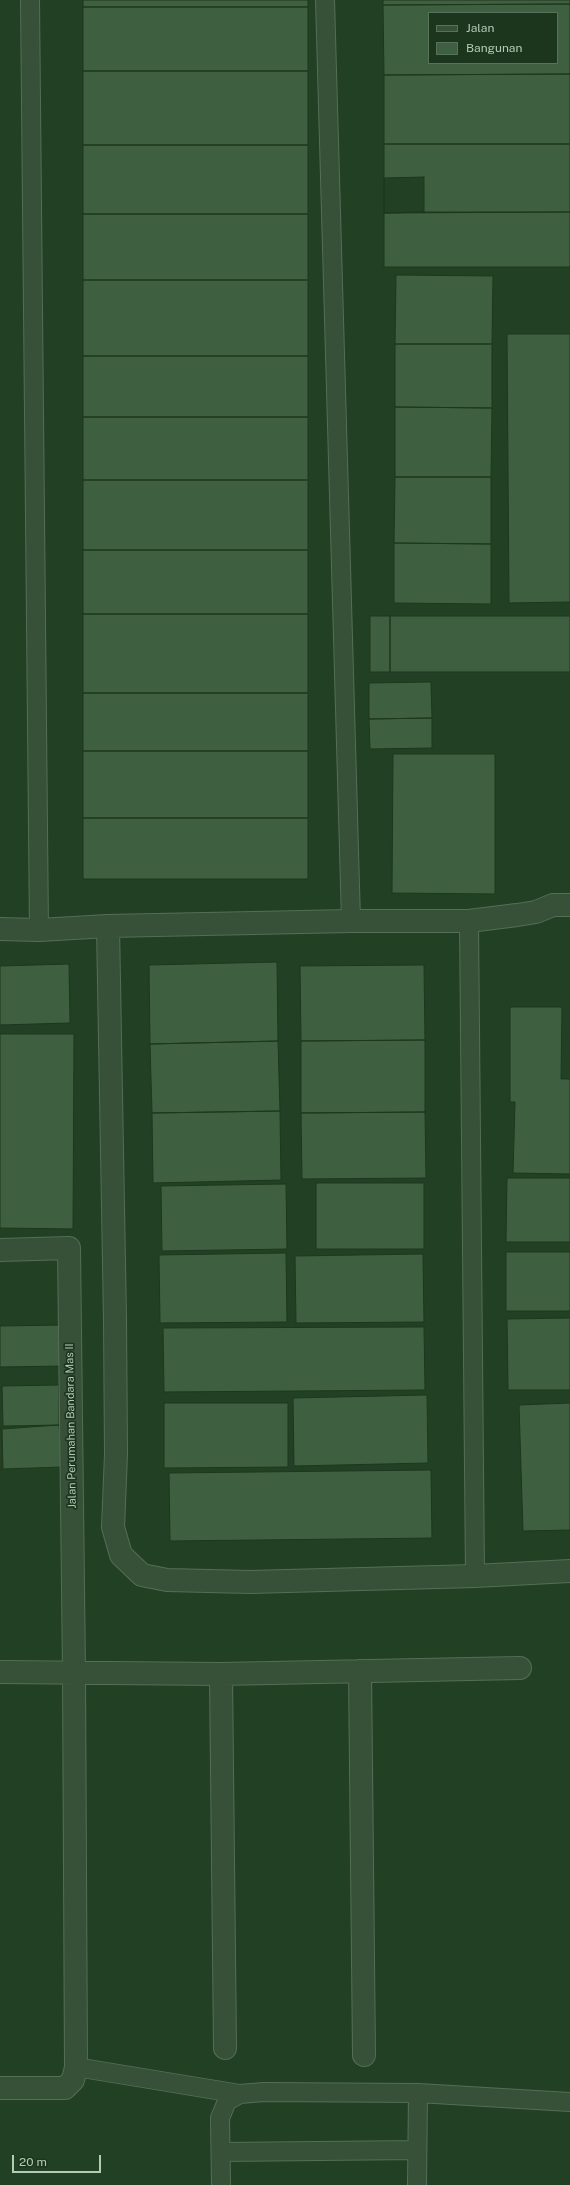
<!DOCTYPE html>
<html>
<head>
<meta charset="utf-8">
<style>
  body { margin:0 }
  #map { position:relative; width:570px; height:2185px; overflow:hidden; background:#224124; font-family:"Public Sans",sans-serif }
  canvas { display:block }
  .legend { position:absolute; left:428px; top:12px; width:130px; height:52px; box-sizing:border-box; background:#1c351d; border:1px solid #58715a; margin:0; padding:5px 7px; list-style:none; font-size:12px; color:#b3cbb5 }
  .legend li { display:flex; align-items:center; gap:8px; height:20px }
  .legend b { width:20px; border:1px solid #58715a }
  .scale { position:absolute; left:12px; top:2155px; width:89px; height:18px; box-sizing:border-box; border:2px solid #b3cbb5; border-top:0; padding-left:5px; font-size:12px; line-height:14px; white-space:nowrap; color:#b3cbb5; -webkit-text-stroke:3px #1c351d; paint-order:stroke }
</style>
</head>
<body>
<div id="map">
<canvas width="570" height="2185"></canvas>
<ul class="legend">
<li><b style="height:5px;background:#375038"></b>Jalan</li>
<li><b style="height:11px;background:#3e6040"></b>Bangunan</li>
</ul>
<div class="scale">20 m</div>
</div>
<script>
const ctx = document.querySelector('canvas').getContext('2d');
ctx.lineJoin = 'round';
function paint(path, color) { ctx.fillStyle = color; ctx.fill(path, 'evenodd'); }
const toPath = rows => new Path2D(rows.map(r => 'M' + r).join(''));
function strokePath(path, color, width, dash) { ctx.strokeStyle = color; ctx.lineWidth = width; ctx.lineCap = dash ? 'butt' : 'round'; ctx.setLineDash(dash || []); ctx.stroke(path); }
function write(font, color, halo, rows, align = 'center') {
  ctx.font = font + ' "Public Sans",sans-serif'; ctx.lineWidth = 3.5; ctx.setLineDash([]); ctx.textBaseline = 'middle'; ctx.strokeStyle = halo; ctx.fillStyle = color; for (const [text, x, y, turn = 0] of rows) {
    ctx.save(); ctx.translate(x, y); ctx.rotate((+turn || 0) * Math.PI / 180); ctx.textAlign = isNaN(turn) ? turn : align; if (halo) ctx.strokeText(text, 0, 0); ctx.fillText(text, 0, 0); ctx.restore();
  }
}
const building = toPath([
  [83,0,308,0,308,7,83,7,83,0],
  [383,0,570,0,570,4,383,5,383,0],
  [570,4,570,74,384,75,383,5,570,4],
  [429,13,557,13,557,63,429,63,429,13],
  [83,7,308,7,308,71,83,71,83,7],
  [83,71,308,71,308,145,83,145,83,71],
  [570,74,570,144,384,144,384,75,570,74],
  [384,144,570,144,570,212,384,213,384,144],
  [83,145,308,145,308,214,83,214,83,145],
  [424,177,424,212,384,213,384,178,424,177],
  [424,212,570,212,570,267,384,267,384,213,424,212],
  [83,214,308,214,308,280,83,280,83,214],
  [396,275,493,276,492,344,395,344,396,275],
  [83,280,308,280,308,356,83,356,83,280],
  [507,334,570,334,570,602,509,603,507,334],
  [395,344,492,344,492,408,395,407,395,344],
  [83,356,308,356,308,417,83,417,83,356],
  [395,407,492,408,491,477,395,477,395,407],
  [83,417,308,417,308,480,83,480,83,417],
  [395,477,491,477,491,544,394,543,395,477],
  [83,480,308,480,308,550,83,550,83,480],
  [394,543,491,544,491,604,394,603,394,543],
  [83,550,308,550,308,614,83,614,83,550],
  [83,614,308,614,308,693,83,693,83,614],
  [370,616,390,616,390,672,370,672,370,616],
  [390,616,570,616,570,672,390,672,390,616],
  [431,682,432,718,369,719,369,683,431,682],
  [83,693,308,693,308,751,83,751,83,693],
  [432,718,432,748,370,749,369,719,432,718],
  [83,751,308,751,308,818,83,818,83,751],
  [393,754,495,754,495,894,392,893,393,754],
  [83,818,308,818,308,879,83,879,83,818],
  [277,962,278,1041,150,1044,149,965,277,962],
  [69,964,70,1023,0,1025,0,966,69,964],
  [424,965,425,1040,301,1041,300,966,424,965],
  [510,1007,562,1007,561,1079,570,1079,570,1174,513,1173,515,1102,510,1102,510,1007],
  [0,1034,74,1034,73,1229,0,1228,0,1034],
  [425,1040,425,1112,301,1113,301,1041,425,1040],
  [278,1041,280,1111,152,1113,150,1044,278,1041],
  [280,1111,281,1180,153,1183,152,1113,280,1111],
  [425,1112,426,1178,302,1179,301,1113,425,1112],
  [507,1178,570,1178,570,1242,506,1242,507,1178],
  [316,1183,424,1183,424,1249,316,1249,316,1183],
  [286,1184,287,1249,162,1251,161,1186,286,1184],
  [506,1252,570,1252,570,1311,506,1311,506,1252],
  [286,1253,287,1322,160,1323,159,1255,286,1253],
  [423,1254,424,1322,296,1323,295,1256,423,1254],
  [570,1318,570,1390,508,1390,507,1319,570,1318],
  [65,1325,66,1366,0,1367,0,1326,65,1325],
  [424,1327,425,1390,164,1392,163,1328,424,1327],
  [59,1385,59,1425,3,1426,2,1386,59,1385],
  [427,1395,428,1463,294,1466,293,1398,427,1395],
  [164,1403,288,1403,288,1467,164,1468,164,1403],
  [570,1403,570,1530,523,1531,519,1405,570,1403],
  [59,1425,62,1467,3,1469,2,1429,59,1425],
  [0,1430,1,1430,1,1470,0,1470,0,1430],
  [431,1470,432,1538,170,1541,169,1473,431,1470]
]);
const service = toPath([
  [30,0,39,930],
  [325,0,351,921],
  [469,921,475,1576],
  [76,2067,240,2094],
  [221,2152,416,2150],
  [221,2185,220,2118,227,2101,240,2094,264,2092,418,2093,570,2102],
  [417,2185,418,2093]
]);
const minor = toPath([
  [108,926,115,1320,116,1454,113,1527,121,1555,142,1575,167,1580,250,1582,475,1576,570,1571],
  [0,929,39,930,108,926,351,921,469,921,517,915,536,912,553,905,570,905],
  [0,1250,69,1248,74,1673,76,2067,73,2080,65,2088,0,2088],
  [360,1671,364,2055],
  [0,1672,221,1674,520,1668],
  [221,1674,225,2048]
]);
const streetNames = [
  ["Jalan Perumahan Bandara Mas II",71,1426,-91]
];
paint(building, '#3e6040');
strokePath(building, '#1e371f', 1);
strokePath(service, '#556e56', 20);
strokePath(minor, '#556e56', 24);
strokePath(service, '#375038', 18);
strokePath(minor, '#375038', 22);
write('11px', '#b3cbb5', '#1c351d', streetNames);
</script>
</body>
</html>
